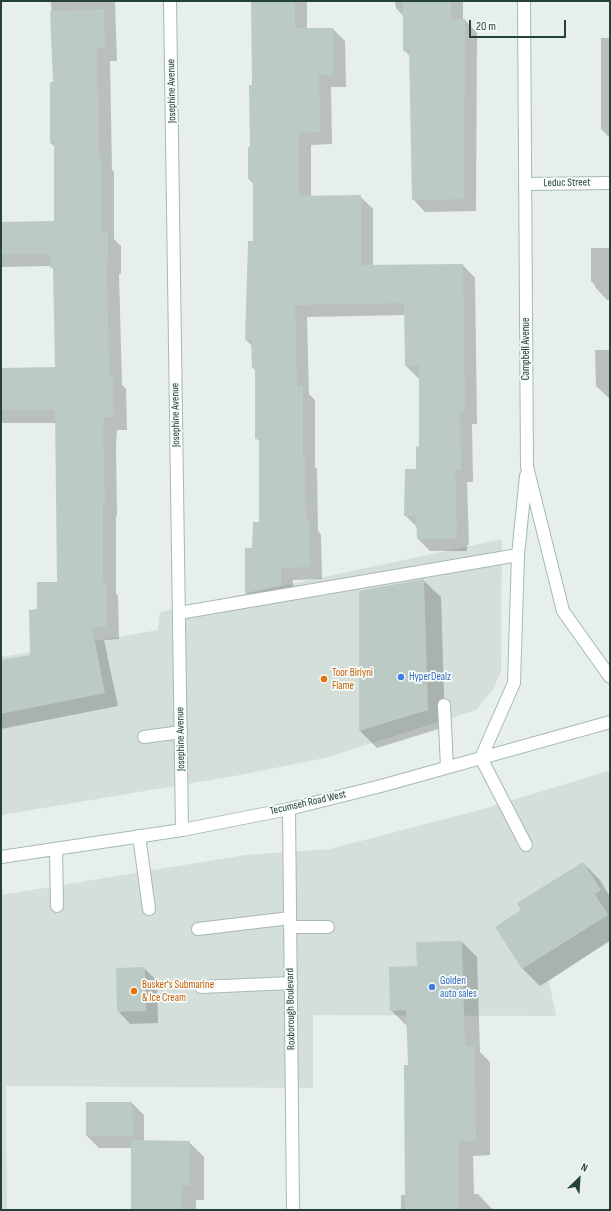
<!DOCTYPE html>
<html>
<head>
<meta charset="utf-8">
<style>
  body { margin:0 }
  #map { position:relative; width:611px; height:1211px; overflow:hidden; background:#e6efeb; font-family:"Sofia Sans Condensed",sans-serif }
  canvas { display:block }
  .frame { position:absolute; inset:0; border:2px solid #24423a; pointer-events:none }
  .north { position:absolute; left:559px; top:1159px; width:40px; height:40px; -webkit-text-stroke:3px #f7fbf9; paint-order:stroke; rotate:25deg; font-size:11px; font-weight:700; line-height:16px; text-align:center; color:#24423a }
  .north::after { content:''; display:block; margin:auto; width:14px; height:18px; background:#24423a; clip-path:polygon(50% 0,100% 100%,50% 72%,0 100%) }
  .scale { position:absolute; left:469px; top:20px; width:97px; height:18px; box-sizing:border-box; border:2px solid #24423a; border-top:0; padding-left:5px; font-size:12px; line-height:14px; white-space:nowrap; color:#24423a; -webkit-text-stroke:3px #f7fbf9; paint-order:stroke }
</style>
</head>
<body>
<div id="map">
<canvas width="611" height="1211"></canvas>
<div class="frame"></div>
<div class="north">N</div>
<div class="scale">20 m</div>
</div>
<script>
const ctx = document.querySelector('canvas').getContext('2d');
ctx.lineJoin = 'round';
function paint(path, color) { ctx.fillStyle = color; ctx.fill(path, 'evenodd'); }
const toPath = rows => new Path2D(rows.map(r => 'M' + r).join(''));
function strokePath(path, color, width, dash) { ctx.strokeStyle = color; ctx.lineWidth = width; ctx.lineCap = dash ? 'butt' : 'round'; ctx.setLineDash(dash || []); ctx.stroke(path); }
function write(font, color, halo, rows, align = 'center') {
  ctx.font = font + ' "Sofia Sans Condensed",sans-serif'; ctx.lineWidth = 3.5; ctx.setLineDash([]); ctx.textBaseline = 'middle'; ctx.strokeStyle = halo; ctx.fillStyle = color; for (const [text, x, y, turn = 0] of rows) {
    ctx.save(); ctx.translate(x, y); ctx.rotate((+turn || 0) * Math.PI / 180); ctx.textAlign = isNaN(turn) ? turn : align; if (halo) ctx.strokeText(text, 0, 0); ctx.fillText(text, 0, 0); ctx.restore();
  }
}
const built = toPath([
  [502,539,501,672,492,691,476,710,325,758,240,775,1,815,1,657,158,630,160,612],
  [608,771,610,772,610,940,549,981,556,1016,313,1015,313,1088,6,1086,7,1210,1,1210,1,895,245,855,330,849,483,809]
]);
const shadow = toPath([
  [50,1,115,1,117,61,110,61,112,170,114,172,114,239,121,246,121,274,119,274,122,385,126,389,127,430,117,430,116,446,117,516,116,516,116,593,118,596,119,639,104,640,118,706,1,729,1,661,31,656,38,610,58,583,56,423,3,423,1,421,1,369,56,368,54,270,50,266,1,267,1,223,55,222,55,147,51,143,54,83,51,2],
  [252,1,307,1,307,29,333,29,345,41,346,87,331,87,332,144,311,145,311,197,360,196,373,209,373,266,463,265,475,278,477,424,472,424,473,482,467,482,469,545,467,545,467,551,430,551,418,539,418,528,405,515,418,470,420,447,420,378,418,378,406,366,405,315,307,317,309,394,315,400,315,467,317,469,318,531,321,535,322,579,293,580,293,598,258,605,246,593,253,549,260,523,260,442,256,438,256,371,253,368,252,346,246,340,254,242,254,185,249,179,251,148,253,86],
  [395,1,463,1,463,20,465,20,477,33,476,211,425,212,413,199,410,56,404,50,404,17,396,8],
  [601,38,610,38,610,138,601,129],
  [591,248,610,248,610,300,607,300,595,287,595,285,591,281],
  [595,350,610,350,610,399,596,386],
  [423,580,441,597,445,727,377,748,360,731],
  [583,863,600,880,610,897,610,941,540,986,522,968,523,910],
  [462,942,477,957,480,1052,490,1062,490,1155,473,1156,474,1194,478,1194,493,1210,401,1210,401,1195,406,1195,409,1066,408,1025,406,1025,391,1010,418,967],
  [144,968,157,981,158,1023,130,1024,118,1011],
  [132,1103,144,1115,144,1141,189,1142,204,1157,204,1200,196,1200,196,1210,131,1210,132,1148,99,1148,87,1136]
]);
const building = toPath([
  [251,1,295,1,295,28,333,28,334,75,319,75,320,132,299,133,299,196,361,195,361,265,463,264,465,412,460,412,461,470,455,470,457,533,455,533,455,539,417,539,416,516,404,516,405,469,416,469,416,447,419,446,419,366,405,366,404,303,295,305,297,387,303,386,303,456,305,456,306,521,309,521,310,567,281,568,281,585,245,593,245,548,252,548,253,522,259,522,259,439,255,439,255,368,252,368,251,340,245,340,248,241,253,241,253,179,248,179,248,147,250,147,249,85,252,85],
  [403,1,451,1,451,19,465,19,464,199,412,200,409,50,403,51],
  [104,9,105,48,97,48,99,158,101,158,101,232,108,232,108,261,107,261,109,375,113,375,114,417,104,417,103,432,105,503,103,503,103,582,106,582,106,627,92,627,105,693,1,714,1,660,30,655,29,610,37,609,37,582,57,582,55,410,1,410,1,368,55,367,53,268,50,268,50,254,1,254,1,222,54,221,54,143,50,143,50,82,53,82,50,11],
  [424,579,428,710,359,731,359,591],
  [583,862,601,890,595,894,608,915,522,969,495,927,521,910,517,903],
  [462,941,465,1046,475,1046,476,1141,458,1141,459,1210,405,1210,404,1065,408,1065,406,1010,390,1011,389,967,417,966,416,942],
  [145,967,146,1011,117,1012,116,968],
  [86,1102,132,1102,133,1136,86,1136],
  [131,1140,190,1141,190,1185,182,1186,182,1210,131,1210]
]);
const lane = toPath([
  [179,613,518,555],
  [444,705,447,767],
  [144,737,181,732],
  [481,758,526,845],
  [139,836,149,909],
  [56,849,57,906],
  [290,927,328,927],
  [198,929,290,918],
  [201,987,291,983]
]);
const street = toPath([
  [170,1,182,830],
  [525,184,610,183],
  [289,809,293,1210]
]);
const secondary = toPath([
  [524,1,527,467,563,611,610,677],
  [481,758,514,683,518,555,526,476],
  [1,857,182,830,289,809,381,786,610,722]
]);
const markers = [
  [401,677,4,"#3f7fe0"],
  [324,679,4,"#e8710a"],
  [432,987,4,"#3f7fe0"],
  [134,991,4,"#e8710a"]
];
const streetNames = [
  ["Josephine Avenue",172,91,-91],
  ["Leduc Street",567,183,-1],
  ["Campbell Avenue",526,349,-90],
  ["Josephine Avenue",176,415,-91],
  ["Josephine Avenue",181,739,-91],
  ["Tecumseh Road West",308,803,-13],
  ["Roxborough Boulevard",291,1009,-91]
];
const foodNames = [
  ["Toor Biriyni",332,673],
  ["Flame",332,686],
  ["Busker's Submarine",142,985],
  ["& Ice Cream",142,998]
];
const shopNames = [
  ["HyperDealz",409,677],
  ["Golden",440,981],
  ["auto sales",440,994]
];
paint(built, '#d4dfda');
paint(shadow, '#0003');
paint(building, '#bbcac4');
strokePath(lane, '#a8b8b2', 14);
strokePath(street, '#a8b8b2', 14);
strokePath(secondary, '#a4bbb3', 14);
strokePath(lane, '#fff', 12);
strokePath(street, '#fff', 12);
strokePath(secondary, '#fff', 12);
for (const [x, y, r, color] of markers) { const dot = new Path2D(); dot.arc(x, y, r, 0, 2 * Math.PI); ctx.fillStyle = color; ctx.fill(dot); strokePath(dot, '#f7fbf9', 1.5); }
write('11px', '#24423a', '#f7fbf9', streetNames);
write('11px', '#c56008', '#f7fbf9', foodNames, 'left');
write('11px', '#366cbe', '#f7fbf9', shopNames, 'left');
</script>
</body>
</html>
